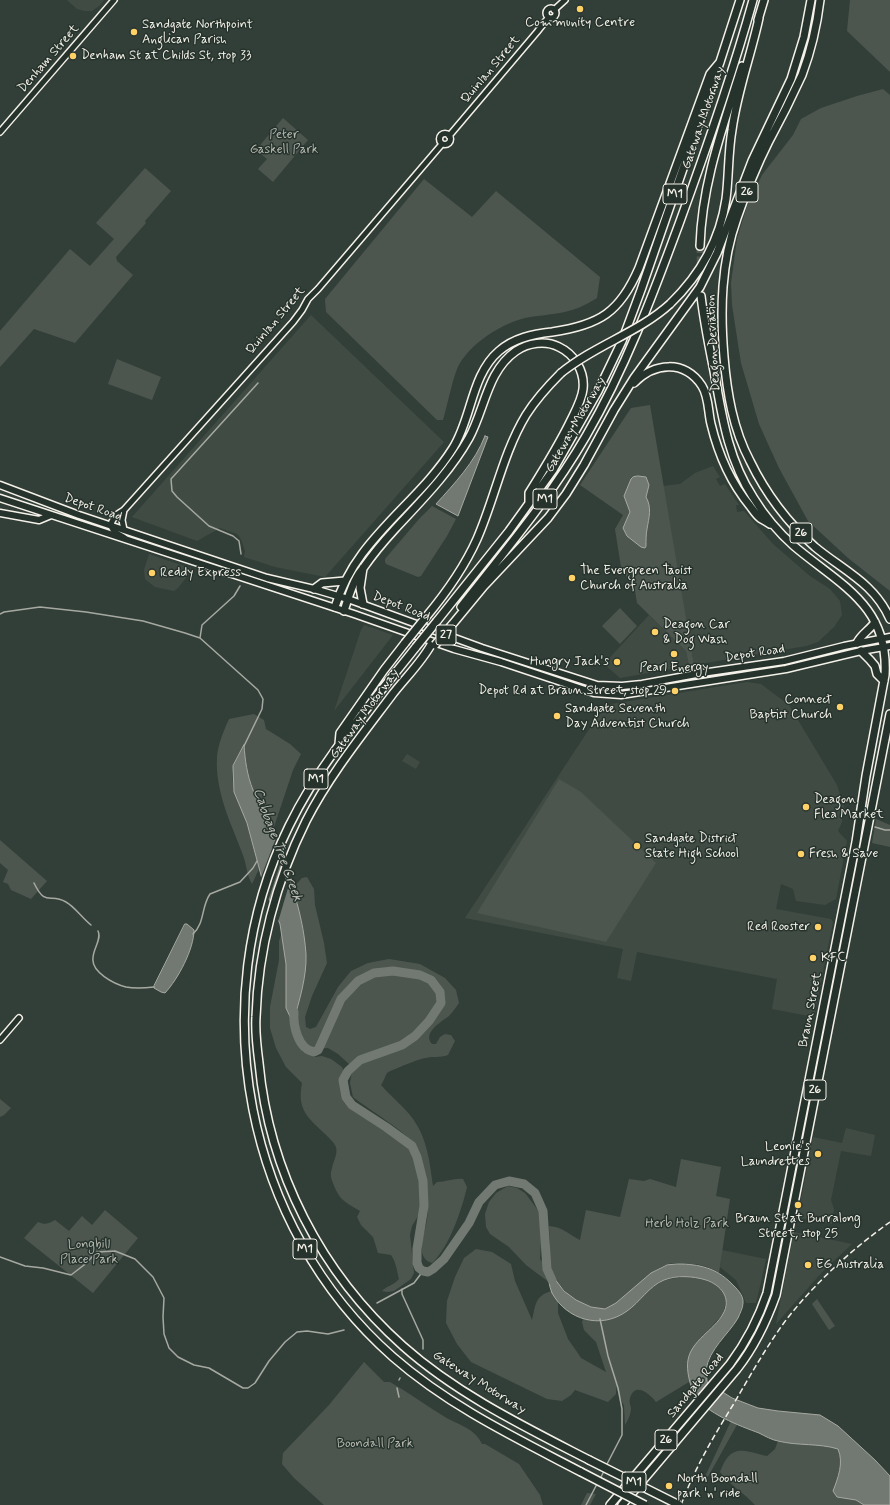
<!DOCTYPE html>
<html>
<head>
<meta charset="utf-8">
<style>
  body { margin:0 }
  canvas { display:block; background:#323e38 }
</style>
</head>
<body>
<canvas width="890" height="1505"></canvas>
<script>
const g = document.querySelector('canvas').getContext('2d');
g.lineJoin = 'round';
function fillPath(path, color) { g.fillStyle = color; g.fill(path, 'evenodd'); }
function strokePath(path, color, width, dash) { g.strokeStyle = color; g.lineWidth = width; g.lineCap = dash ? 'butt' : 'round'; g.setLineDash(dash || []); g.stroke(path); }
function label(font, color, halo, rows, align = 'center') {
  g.font = font + ' Mynerve,sans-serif'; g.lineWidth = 3; g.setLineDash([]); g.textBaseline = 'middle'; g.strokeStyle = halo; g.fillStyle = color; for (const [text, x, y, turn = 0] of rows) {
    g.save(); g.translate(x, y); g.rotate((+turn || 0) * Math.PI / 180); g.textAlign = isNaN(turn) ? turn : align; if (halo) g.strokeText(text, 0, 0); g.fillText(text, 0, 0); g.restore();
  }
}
const built = new Path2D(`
  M67,0H104L99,6L92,11H85L77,9Z
  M311,315L444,442L325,577L275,567L244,557L245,551L241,539L237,534L220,528L197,541L132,517Z
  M713,466L720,477L716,479L720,486L725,484L739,505H736L737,512L744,511L773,544L810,576L830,589L840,601L842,615L834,627L818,642L806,646L694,665L663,486L680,484L695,473Z
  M149,554L172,562L193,569L178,588L174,591L155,587L145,579L144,570Z
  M649,615L686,651L689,666L620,678L604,664Z
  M364,625L393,635L334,711L361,630Z
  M747,682L761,684L789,705L837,785L846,813L842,815V822L838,831L847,841L836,899L825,905L796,901L793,889L781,884L776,909L831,919L833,922L814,1017L772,1009L777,979L637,952L631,981L617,978L623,949L465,918L605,705Z
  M407,754L420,762L416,769L402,761Z
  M846,1128L875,1135L871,1156L841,1151L831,1200L834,1209L832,1224L800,1218L798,1215L813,1137L842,1143Z
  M794,1232L852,1244L824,1270L776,1324Z
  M722,1250L766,1259L761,1282L756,1303H746L736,1280L720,1267Z`);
const green = new Path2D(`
  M850,0H890V72L847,31Z
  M883,89L890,95V591L848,558L808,521L779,468L759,424L741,363L732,305L731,283L737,239L747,206L762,175L793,135L801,119L821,108L857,96Z
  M283,118L308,140L273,182L258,169L267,159L256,150Z
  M145,168L171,191L145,221L146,223L116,257L117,261L133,275L75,343L34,329L0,367V331L70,249L90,266L114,239L96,223Z
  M424,179L472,217L496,191L600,277L597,298C572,314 558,313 530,317C504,321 467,345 457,369C451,385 448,403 443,420H437L326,312L325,299Z
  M117,359L161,377L152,400L108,384Z
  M650,405L694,665L689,666L686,651L637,603L635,591L621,567L615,529L623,515L580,485L631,408Z
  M432,506L456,519L447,536L421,576L418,577L386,564L385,562V559L419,519Z
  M620,608L637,626L620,644L602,626Z
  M254,714L264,720L266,729L290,744L301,754L293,770L272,833L252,789L246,766L244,746C222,778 237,792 247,824C251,839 255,854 259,869L252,884C246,873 247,866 243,855C231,823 215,792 217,757C218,744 224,730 229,719Z
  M559,779L581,792L656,863L606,942L477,913Z
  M876,819L890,825V847L872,843Z
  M0,840L47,881L31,899L11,890L8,884L3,882L8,870L0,863Z
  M307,877L314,889L315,905L324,943L327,963L312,996L305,1017L306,1027L310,1029L316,1027L338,987L351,971L368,963L389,959L420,964L445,978L456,990L459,1003C456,1007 453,1012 449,1016C441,1022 422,1033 432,1044H436L440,1037L445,1034L451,1035L455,1041L448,1055C439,1058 434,1056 426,1058C421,1058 389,1071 387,1073C385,1076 384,1081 381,1085C391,1097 404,1106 413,1119C427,1138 430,1163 433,1186L437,1182C446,1182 455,1178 463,1179L467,1187C462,1209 449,1248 432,1263C413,1257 426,1232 427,1219C429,1208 428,1195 426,1185C424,1172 423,1158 416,1147C406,1131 369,1110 353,1097L350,1083L352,1071L349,1064L338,1054L328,1048L312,1049L308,1047L299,1034L296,1025L295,1016L299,1003L306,955L296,899L292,889L302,878Z
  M282,933L286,964V1008L291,1018L293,1034L299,1044L303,1052L309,1055L315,1057L322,1056L331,1059L342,1067L344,1071L341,1080V1092L345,1100L351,1108L387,1130L403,1142L410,1149L417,1163L420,1181L421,1211L412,1226L410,1235L414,1273L411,1279L394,1291L387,1292L382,1291C387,1286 394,1285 399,1279C397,1271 396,1262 391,1255L378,1253L373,1237L361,1225L357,1217L360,1211C344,1201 340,1201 333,1183C331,1178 330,1174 332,1168C333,1162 338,1154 336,1147C334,1142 328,1137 324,1133C307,1117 297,1109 302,1083L286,1067L276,1048L270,1028V1007L279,960V941Z
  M0,1099L11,1108L4,1115L0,1117Z
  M681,1159L721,1167L716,1196L730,1199L719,1273C708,1266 696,1263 683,1264C679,1264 672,1263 669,1264C644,1271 628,1302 606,1308C604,1309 600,1308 597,1308C574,1305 561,1287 548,1270L550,1283L526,1265L509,1247L490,1234L486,1227L485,1214L489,1202L496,1193L508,1186L517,1188L525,1193L540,1213L541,1238L540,1259L547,1268L550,1246L549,1226C563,1227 568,1234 580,1240L586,1210L620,1217L629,1179L644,1181L650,1179L676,1187Z
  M105,1210L138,1238L93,1293L24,1238L38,1222C44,1225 49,1224 55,1220L69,1231L82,1216L92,1225Z
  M476,1249L492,1252L511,1264L515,1281L532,1320C536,1305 534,1297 551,1291L558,1301V1313L568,1339L575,1349L581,1358L606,1372L596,1342L584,1330L582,1322L583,1319L603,1321L627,1311L651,1288L664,1280L690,1276L705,1280L718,1285L724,1293L726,1301L723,1314L695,1345L688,1359L689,1382L656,1402C650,1394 635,1381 630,1398C629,1402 630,1404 631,1408C631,1414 628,1420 625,1425L624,1406L616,1387V1394L608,1402L575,1390L571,1395L562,1401L547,1399L471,1362L457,1344L446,1323L447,1301L455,1277L464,1258Z
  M817,1299L835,1326L829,1330L812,1304Z
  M364,1362L384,1382H390C409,1393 427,1406 445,1417C458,1425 475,1428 482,1444H485L519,1464L540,1495L543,1505H324L294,1478L282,1464L283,1453L329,1405Z
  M731,1421L738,1423L709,1475L702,1483Z
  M778,1441L827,1445L838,1449C844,1463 838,1478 834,1492L837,1497L856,1500L864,1505H755C744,1493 730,1485 720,1472C731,1443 742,1450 767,1456L775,1449Z
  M587,1493L596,1494L590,1505H581Z`);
const water = new Path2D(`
  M485,436L488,437L458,516L436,504C454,484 475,462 485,436Z
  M638,476L646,477L649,485L646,497C652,508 649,517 647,529C646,534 646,540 646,546L645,548L641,547L627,536L623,528L630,512L624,496L631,479L633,477Z
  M244,745C245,760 247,775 253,790C257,801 263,811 268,823C285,864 303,909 306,954C307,976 299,1002 293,1023L286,1008V964L280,924L265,890L247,823L234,792L233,766Z
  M185,924H187L194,930C194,949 178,979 165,993L161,992L154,988V986Z
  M678,1264C699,1264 716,1268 731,1283C736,1288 744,1295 743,1303C743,1308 740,1313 738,1318C728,1335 709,1349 706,1370C706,1373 707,1378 707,1382L732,1398L758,1408L778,1411L820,1415L838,1426L875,1460L890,1476V1505H864L856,1500L837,1497L833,1491C838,1478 844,1463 838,1449C819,1443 798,1446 778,1441C772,1440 765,1436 759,1433C740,1426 705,1413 695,1395C690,1387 686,1369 688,1360C691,1341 714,1330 723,1314C732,1298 721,1285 706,1280C693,1276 677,1275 664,1280C649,1286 640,1302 627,1311C601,1330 567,1320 552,1293C549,1286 548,1276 547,1269L564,1291L576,1300L591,1307L605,1309L616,1303L651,1273L667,1265Z`);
const pier = new Path2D(`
  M276,838L283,856L268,901L260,880Z
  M284,858L291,878L278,922L269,903Z`);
const stream = new Path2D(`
  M241,554L239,541L233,536L209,526L177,497L172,491L171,479L258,383
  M0,614L4,612L40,607L86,612L143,621L185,633L200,638L258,690L263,699L262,709L244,746
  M200,638L202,625L234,596L240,586
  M875,827L885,830H890
  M34,883C46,908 50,892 66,902C75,907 82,918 91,925
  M98,931C102,939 93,949 93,958C91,972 114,984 126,987C135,989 146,988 154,987
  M193,934C205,923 201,907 210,894L240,882L253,868L257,861
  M0,1257L25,1266L43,1268L71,1275L84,1265L97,1252L115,1251L135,1259L153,1277L164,1298L163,1317L164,1334L169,1348L178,1357L194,1365L209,1368L243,1388H248L255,1383L269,1361L285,1342L297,1332L307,1331L328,1334L344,1330
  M402,1289V1294L423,1340V1349
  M377,1303L414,1283L423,1271
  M600,1319L608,1356L618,1388L622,1409V1435L606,1466
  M399,1380L400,1378
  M397,1388L399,1397
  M600,1479L605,1469
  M586,1505L597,1484`);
const river = new Path2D(`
  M294,1012C293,1026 298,1049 314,1052L318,1050L320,1046L341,999L358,981L374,973L393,971L420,975L431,980L440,992L441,1003L429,1021L415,1036L402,1045L360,1060L348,1071L343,1080L346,1097L352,1105L386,1127L412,1146L417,1157L423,1181L424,1206L417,1249V1263L419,1268L423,1271L428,1272L433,1269L444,1259L469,1223L479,1202L495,1185L509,1181L524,1184L535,1193L543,1211L547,1269L552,1280`);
const highwayTunnel = new Path2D(`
  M700,246L701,296`);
const minor = new Path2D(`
  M546 13a5 5 0 1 1 10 0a5 5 0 1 1-10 0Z
  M554,10L565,0
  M0,132L114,0
  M439.5 139a5.5 5.5 0 1 1 11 0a5.5 5.5 0 1 1-11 0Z
  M449,136L537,32L548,18
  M124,510L122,520L124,530
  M126,539C122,535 116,534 113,530C107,522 118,513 124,510L293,322L302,310L308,299L318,289L442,144
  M0,1040L19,1018`);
const major = new Path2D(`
  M0,485L79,515L267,578L314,589L348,599L482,648L597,685L622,686L642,684L702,673L784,661L844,646L890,637
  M0,498L354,614L454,649L501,662L594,693L621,695L786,669L861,651L890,646
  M0,513L39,520L51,515`);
const highway = new Path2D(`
  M820,0C817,25 811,51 802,75C792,97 781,119 769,141C757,165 746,192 737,218C721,263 720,310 724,357C727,393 733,429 750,461C766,494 788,523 815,547C844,571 874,583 890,619
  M758,20L764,0
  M700,246C702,182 723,127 742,66
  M670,304C700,275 720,240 726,199C729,176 728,153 732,130C737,92 751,55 759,18
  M634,383C654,363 684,359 702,386C709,397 708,412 711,424C718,453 731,483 750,506C753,510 756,515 760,518C763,520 767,522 770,524
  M314,589L322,583L345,581
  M363,604L360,588L363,568
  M335,607C341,588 350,570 362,554C389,517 428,488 453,448C472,418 471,375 499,351C514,338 533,334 552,332C600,325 620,312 639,268L710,74L720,62
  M461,607C504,552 550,498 586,436C625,369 652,297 679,224C706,150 732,76 753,0
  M344,611C348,599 351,587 357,577C359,573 362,570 364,567C373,554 384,541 395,529C421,501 450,472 469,438C485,409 487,371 516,351C528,343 545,340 559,347C574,354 585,371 583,389C582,399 576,410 571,420C559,445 544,469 529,493V503
  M426,617C446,593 464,568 477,539C495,498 503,453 526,415C536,399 548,386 561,373
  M437,621L509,531L553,470L598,391L622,341L641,290L720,62L740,0
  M451,626L484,586L548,518L566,494L584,465L614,410L634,378L700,287L717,253L752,161L791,79L804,37L811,0
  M432,643C422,662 405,678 392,695C362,735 329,776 306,821C276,881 258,950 256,1017C255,1032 257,1048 259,1063C269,1172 321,1273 403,1346C457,1394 525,1427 589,1460
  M857,643C861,634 870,630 875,622
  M416,647C371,704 321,760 289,826C202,1003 245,1227 393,1357C449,1406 516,1438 581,1472
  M861,651L870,660L875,666L877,674L884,681
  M339,744L340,733L384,670L405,643
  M610,1505L730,1364C747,1341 758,1320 767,1293L856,842L866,776L885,675C889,605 840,585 794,546C778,532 764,515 753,497C728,459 722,416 714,371C709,346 704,322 701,296
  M622,1505L737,1369C755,1346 766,1323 776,1295L890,714`);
const rail = new Path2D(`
  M681,1505C694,1470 713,1437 733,1405C750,1376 766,1347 786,1320C816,1282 851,1250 890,1222`);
const highwayBridge = new Path2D(`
  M561,373C595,345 638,333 670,304
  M405,643L426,617
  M435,645L451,626
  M416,647L437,621
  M589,1460L679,1505
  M581,1472L645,1505`);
const markers = [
  [580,9,4,"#ffd166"],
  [134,32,4,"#ffd166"],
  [73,56,4,"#ffd166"],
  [152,573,4,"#ffd166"],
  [572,578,4,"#ffd166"],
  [655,632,4,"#ffd166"],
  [674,654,4,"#ffd166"],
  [617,662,4,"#ffd166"],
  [675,691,4,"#ffd166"],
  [840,707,4,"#ffd166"],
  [557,716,4,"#ffd166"],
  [806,807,4,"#ffd166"],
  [637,846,4,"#ffd166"],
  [801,854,4,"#ffd166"],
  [818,927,4,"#ffd166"],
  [813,958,4,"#ffd166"],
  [818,1154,4,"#ffd166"],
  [798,1205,4,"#ffd166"],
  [808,1265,4,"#ffd166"],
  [669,1486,4,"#ffd166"]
];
const shields = [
  [747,192,22],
  [675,194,24],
  [545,499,24],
  [801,533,22],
  [446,635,20],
  [316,779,24],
  [815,1090,22],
  [305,1249,24],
  [666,1440,22],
  [634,1482,24]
];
const shieldNames = [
  ["26",747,192],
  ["M1",675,194],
  ["M1",545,499],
  ["26",801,533],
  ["27",446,635],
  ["M1",316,779],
  ["26",815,1090],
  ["M1",305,1249],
  ["26",666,1440],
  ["M1",634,1482]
];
const poiNames = [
  ["Community Centre",580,23,"center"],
  ["Sandgate Northpoint",142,25],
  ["Anglican Parish",142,40],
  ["Denham St at Childs St, stop 33",81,56],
  ["The Evergreen Taoist",580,571],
  ["Church of Australia",580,586],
  ["Reddy Express",160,573],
  ["Deagon Car",663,625],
  ["& Dog Wash",663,640],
  ["Hungry Jack's",609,662,"right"],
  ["Pearl Energy",674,668,"center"],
  ["Depot Rd at Braun Street, stop 29",667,691,"right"],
  ["Connect",832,700,"right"],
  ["Baptist Church",832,715,"right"],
  ["Sandgate Seventh",565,709],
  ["Day Adventist Church",565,724],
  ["Deagon",814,800],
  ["Flea Market",814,815],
  ["Sandgate District",645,839],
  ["State High School",645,854],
  ["Fresh & Save",809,854],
  ["Red Rooster",810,927,"right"],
  ["KFC",821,958],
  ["Leonie's",810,1147,"right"],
  ["Laundrettes",810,1162,"right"],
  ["Braun St at Burralong",798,1219,"center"],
  ["Street, stop 25",798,1234,"center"],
  ["EG Australia",816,1265],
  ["North Boondall",677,1479],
  ["park 'n' ride",677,1494]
];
const streetNames = [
  ["Denham Street",49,59,-49],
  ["Quinlan Street",491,70,-50],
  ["Gateway Motorway",704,118,-71],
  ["Quinlan Street",276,321,-50],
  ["Deagon Deviation",714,343,-93],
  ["Gateway Motorway",576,425,-60],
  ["Depot Road",93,508,19],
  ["Depot Road",401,607,21],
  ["Depot Road",755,654,-9],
  ["Gateway Motorway",365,714,-54],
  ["Braun Street",811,1010,-79],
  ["Gateway Motorway",479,1383,32],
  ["Sandgate Road",696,1386,-50]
];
const parkNames = [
  ["Peter",284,135],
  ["Gaskell Park",284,150],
  ["Herb Holz Park",687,1224],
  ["Longbill",89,1245],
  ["Place Park",89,1260],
  ["Boondall Park",375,1444]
];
const waterNames = [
  ["Cabbage Tree Creek",277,845,70]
];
fillPath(built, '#404b44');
fillPath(green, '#4c564f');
fillPath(water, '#727972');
strokePath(water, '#a6a9a1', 1);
fillPath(pier, '#323e38');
strokePath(stream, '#a6a9a1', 1.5);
strokePath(river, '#727972', 9);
strokePath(highwayTunnel, '#4f5952', 7, [7, 3.5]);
strokePath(minor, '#f4f1e8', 8);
strokePath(major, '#f4f1e8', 9);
strokePath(highway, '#f4f1e8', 10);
strokePath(minor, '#26332d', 5);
strokePath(major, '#26332d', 6);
strokePath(highway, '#26332d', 7);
strokePath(rail, '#f4f1e8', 1.5, [6, 3]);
strokePath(highwayBridge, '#f4f1e8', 10, []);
strokePath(highwayBridge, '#26332d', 7);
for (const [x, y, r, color] of markers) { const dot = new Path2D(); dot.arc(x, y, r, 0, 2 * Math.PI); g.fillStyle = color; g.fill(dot); strokePath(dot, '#26332d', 1.5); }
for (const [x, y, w] of shields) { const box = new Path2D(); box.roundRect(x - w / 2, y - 10, w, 20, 3); g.fillStyle = '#26332d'; g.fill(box); strokePath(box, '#f4f1e8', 1); }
label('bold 12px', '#f4f1e8', null, shieldNames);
label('13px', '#f4f1e8', '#26332d', poiNames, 'left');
label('13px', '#f4f1e8', '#26332d', streetNames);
label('13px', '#b9bbb2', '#26332d', parkNames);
label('italic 14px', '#babbb3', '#26332d', waterNames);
</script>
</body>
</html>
